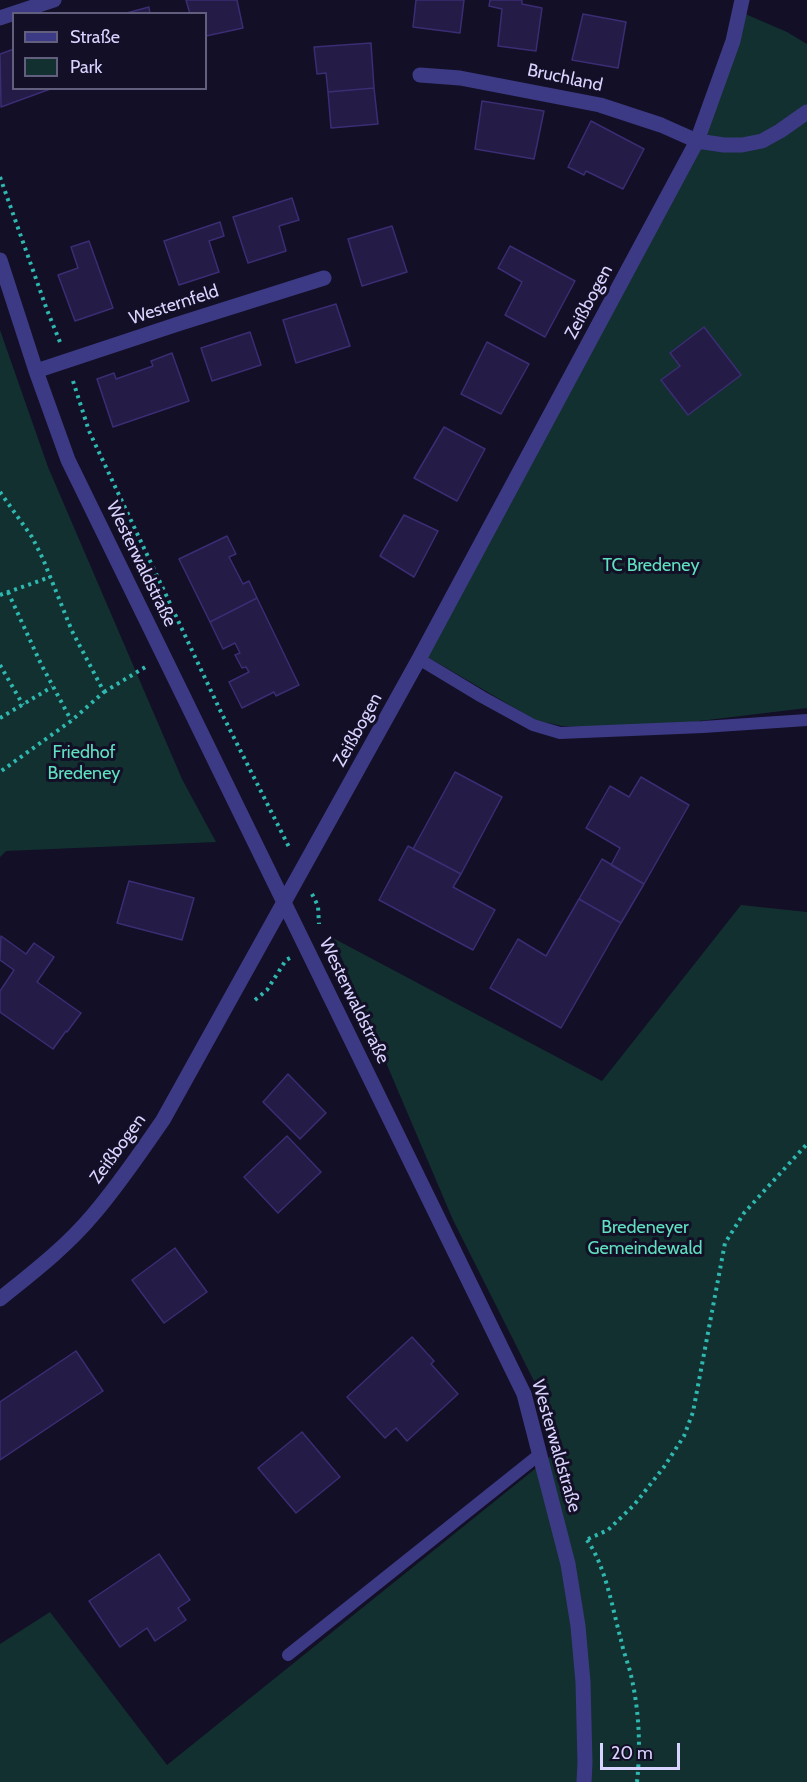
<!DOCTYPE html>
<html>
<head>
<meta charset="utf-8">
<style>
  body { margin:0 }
  #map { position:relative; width:807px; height:1782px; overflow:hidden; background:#130f26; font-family:Cabin,sans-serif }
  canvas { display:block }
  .legend { position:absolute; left:12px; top:12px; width:195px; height:78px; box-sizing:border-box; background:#130f26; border:2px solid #625e7d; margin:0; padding:8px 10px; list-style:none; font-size:18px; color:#d9d4ff }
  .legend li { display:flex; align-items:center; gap:12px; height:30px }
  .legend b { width:30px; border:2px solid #625e7d }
  .scale { position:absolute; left:600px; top:1743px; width:80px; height:27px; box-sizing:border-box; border:3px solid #d9d4ff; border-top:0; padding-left:8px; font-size:18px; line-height:21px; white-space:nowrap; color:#d9d4ff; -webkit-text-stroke:4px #130f26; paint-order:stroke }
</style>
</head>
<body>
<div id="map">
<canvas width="807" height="1782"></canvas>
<ul class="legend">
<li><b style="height:8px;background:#3d3a85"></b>Straße</li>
<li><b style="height:16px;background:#12302f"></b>Park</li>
</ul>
<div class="scale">20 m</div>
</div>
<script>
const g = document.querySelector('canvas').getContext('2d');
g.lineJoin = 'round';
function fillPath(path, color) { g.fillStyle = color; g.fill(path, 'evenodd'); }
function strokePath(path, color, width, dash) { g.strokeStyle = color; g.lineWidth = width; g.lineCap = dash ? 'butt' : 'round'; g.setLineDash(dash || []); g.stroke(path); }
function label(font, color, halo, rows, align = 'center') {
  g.font = font + ' Cabin,sans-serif'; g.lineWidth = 6; g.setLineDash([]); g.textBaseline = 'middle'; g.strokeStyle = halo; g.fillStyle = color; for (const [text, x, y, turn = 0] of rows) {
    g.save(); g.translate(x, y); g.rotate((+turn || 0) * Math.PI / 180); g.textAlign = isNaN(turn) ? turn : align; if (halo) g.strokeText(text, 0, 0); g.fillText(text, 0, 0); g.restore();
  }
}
const green = new Path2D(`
  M743,13L787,32L807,44V708L691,722L588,727L562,726L535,720L426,656L683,171Z
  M0,330L48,467L182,779L216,842L6,851L0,857Z
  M741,905L807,912V1782H0V1644L50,1612L167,1765L551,1456L537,1387L453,1220L333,938L602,1081Z`);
const building = new Path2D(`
  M186,0H237L243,28L206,36V14H190Z
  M416,0H464L460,33L413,27Z
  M490,0H522V4L542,8L536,51L498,46L502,9L489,6Z
  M149,7L150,14H123Z
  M583,14L626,22L618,68L572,60Z
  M371,43L374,88L328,92L326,73L317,74L314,47Z
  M14,49V88H53L1,107L0,54Z
  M374,88L378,124L331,128L328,92Z
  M482,101L544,111L534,159L475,149Z
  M591,121L644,149L623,189L586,171L584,175L568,167Z
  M292,198L299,220L279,226L286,251L248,263L233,217Z
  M220,222L224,236L209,241L219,272L179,285L164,241Z
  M392,226L407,272L362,286L348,239Z
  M89,241L113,308L75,321L58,275L78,268L71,247Z
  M510,246L575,281L545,337L505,315L522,282L498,268Z
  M336,304L350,346L296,363L283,320Z
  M704,327L741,375L688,415L661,380L680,366L670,353Z
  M250,332L261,365L212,381L201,348Z
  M487,342L529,364L501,414L461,394Z
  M172,353L189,401L113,427L97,379L114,373L116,379L153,366L151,361Z
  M444,427L485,449L457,501L414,478Z
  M404,515L438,531L414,577L380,556Z
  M227,536L236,554L229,557L243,584L249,581L257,598L210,622L179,559Z
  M257,598L299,685L276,696L274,692L242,708L229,682L249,672L246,667L242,668L235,655L240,653L235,643L223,649L210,622Z
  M455,772L502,797L461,874L413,849Z
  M641,777L689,805L644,884L611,865L620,848L586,828L610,786L629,797Z
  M408,846L461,874L453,887L495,910L473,950L379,900Z
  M602,859L644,884L621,923L579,899Z
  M129,881L194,898L182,940L117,923Z
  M579,899L621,923L561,1028L490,988L518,939L546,956Z
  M1,936L26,954L34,943L54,957L37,982L81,1013L67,1032L66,1031L53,1049L0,1012V991L14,970L0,960Z
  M288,1074L326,1113L300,1139L263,1102Z
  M287,1136L321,1172L278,1213L244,1177Z
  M175,1248L207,1292L164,1323L132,1280Z
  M412,1337L434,1361L431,1364L458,1394L407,1441L396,1428L385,1438L347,1397Z
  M76,1351L103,1391L0,1460V1402Z
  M302,1432L340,1477L296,1513L258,1468Z
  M159,1554L190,1600L178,1608L186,1620L155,1641L147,1628L120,1647L89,1601Z`);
const path = new Path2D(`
  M0,177L47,310L60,342
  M73,381L89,431L220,710L290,849
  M0,492L32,537L43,559L72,631L104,692L71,721L0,772
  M8,592L41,664L71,720
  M0,595L50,577
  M0,665L23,705
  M104,692L147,666
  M0,718L52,687
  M312,894L318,906L319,924
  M255,1000L267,990L286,960L290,958
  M588,1539L608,1530L634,1505L664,1467L684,1436L693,1412L725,1243L744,1213L807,1144
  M587,1540C606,1567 612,1607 621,1640C623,1650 627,1661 630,1671C639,1708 641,1745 637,1782`);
const service = new Path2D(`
  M419,659L482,697L533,725L560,733L703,727L807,720
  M288,1655L540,1454`);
const minor = new Path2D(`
  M0,18L54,0
  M420,75L460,78L600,105L661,125L697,141L724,145H742L762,141L780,131L807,112
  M0,260L36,371L68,460L524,1394L568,1564L578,1626L583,1682L585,1763L584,1782
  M36,371L178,324L324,278
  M0,1299C32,1273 65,1248 92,1216C118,1186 140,1153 163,1120L419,659L697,141L733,41L742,0`);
const streetNames = [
  ["Bruchland",565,78,12],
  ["Zeißbogen",589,302,-62],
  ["Westernfeld",174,305,-18],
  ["Westerwaldstraße",141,564,64],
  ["Zeißbogen",358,730,-61],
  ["Westerwaldstraße",354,1001,64],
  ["Zeißbogen",118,1149,-54],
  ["Westerwaldstraße",556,1446,74]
];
const parkNames = [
  ["TC Bredeney",651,566],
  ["Friedhof",84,753],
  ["Bredeney",84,774],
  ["Bredeneyer",645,1228],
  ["Gemeindewald",645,1249]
];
fillPath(green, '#12302f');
fillPath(building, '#241b47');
strokePath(building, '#3b2d73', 1.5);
strokePath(path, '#2fb8b0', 4, [3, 4.5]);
strokePath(service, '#3d3a85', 12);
strokePath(minor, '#3d3a85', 15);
label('18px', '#d9d4ff', '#130f26', streetNames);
label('18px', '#5fe0c0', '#130f26', parkNames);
</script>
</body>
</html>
